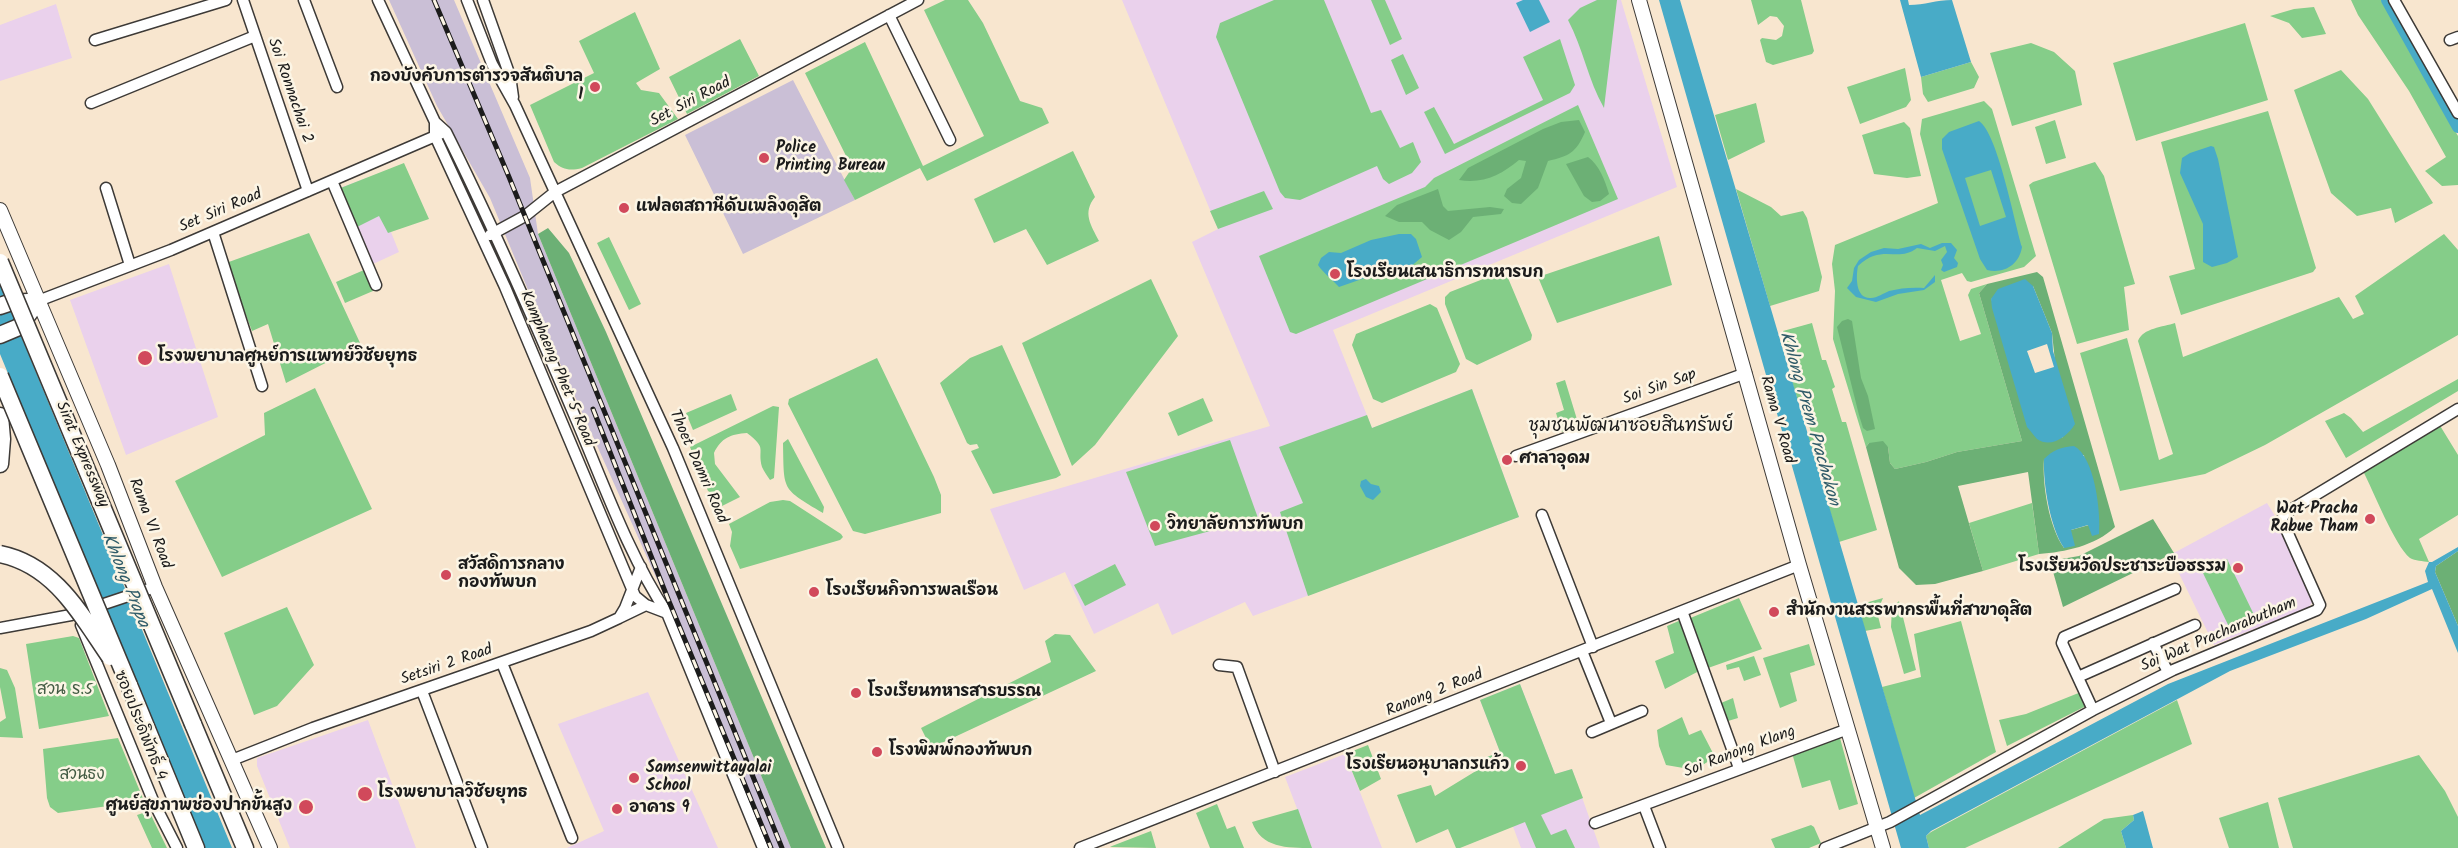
<!DOCTYPE html>
<html>
<head>
<meta charset="utf-8">
<style>
  body { margin:0 }
  canvas { display:block; background:#f8e6cf }
</style>
</head>
<body>
<canvas width="2458" height="848"></canvas>
<script>
const g = document.querySelector('canvas').getContext('2d');
g.lineJoin = 'round';
function fillPath(path, color) { g.fillStyle = color; g.fill(path, 'evenodd'); }
function strokePath(path, color, width, dash) { g.strokeStyle = color; g.lineWidth = width; g.lineCap = dash ? 'butt' : 'round'; g.setLineDash(dash || []); g.stroke(path); }
function label(font, color, halo, rows, align = 'center') {
  g.font = font + ' Kalam,"Playpen Sans Thai",sans-serif'; g.lineWidth = 5; g.setLineDash([]); g.textBaseline = 'middle'; g.strokeStyle = halo; g.fillStyle = color; for (const [text, x, y, turn = 0] of rows) {
    g.save(); g.translate(x, y); g.rotate((+turn || 0) * Math.PI / 180); g.textAlign = isNaN(turn) ? turn : align; if (halo) g.strokeText(text, 0, 0); g.fillText(text, 0, 0); g.restore();
  }
}
const built = new Path2D(`
  M1122,0H1621L1677,187L1333,330L1372,428L1472,389L1519,517L1253,616L1245,602L1172,635L1158,603L1094,634L1065,572L1024,590L990,509L1270,426L1192,242L1218,229Z
  M56,4L72,58L0,81V25Z
  M369,177L399,252L371,265L337,189Z
  M169,264L218,417L126,455L70,300Z
  M2267,503L2275,516L2314,600L2309,607L2214,645L2170,555Z
  M1520,684L1555,774L1572,769L1600,848H1521L1487,757L1500,752L1480,700Z
  M648,692L718,848H567L604,831L558,724Z
  M368,720L416,848H290L257,766V758Z
  M1345,754L1382,848H1312L1285,777Z`);
const industrial = new Path2D(`
  M389,0H454L530,178L538,234L791,848H768L668,604L538,314L490,198L437,106Z
  M793,80L855,200L743,254L685,135Z`);
const green = new Path2D(`
  M945,0H968L983,23L1020,101L1042,108L1049,123L927,181L920,168L855,200L844,180L852,168L805,73L865,42L923,166L984,136L924,10Z
  M1274,0H1324L1371,113L1381,110L1400,148L1413,142L1421,162L1412,173L1389,184L1383,179L1377,166L1300,200L1285,198L1280,192L1216,37L1220,23Z
  M1371,0H1385L1402,39L1390,45Z
  M1597,0H1617L1604,108C1588,80 1583,48 1568,20L1580,8Z
  M1751,0H1801L1814,51L1812,54L1773,65L1766,62L1760,40L1762,38L1776,40L1782,36L1784,26L1777,17L1770,16L1758,25Z
  M2351,0H2381L2458,136V185L2442,186L2425,171L2446,157L2409,91L2358,15Z
  M2314,7L2326,34L2302,38L2289,23L2270,16L2294,9Z
  M635,12L660,69L636,83L641,90L659,93L678,119L582,168C570,171 563,170 554,162L530,105L594,73L579,41Z
  M2245,23L2268,100L2136,141L2113,63Z
  M740,39L759,76L687,114L669,77Z
  M1560,39L1575,85L1570,93L1445,154L1424,112L1434,107L1454,144L1543,100L1523,57Z
  M2031,43L2054,52L2075,71L2082,105L2012,126L1990,53Z
  M1403,54L1419,88L1406,95L1391,60Z
  M1971,62L1979,77L1974,88L1928,102L1923,94L1921,77Z
  M1905,68L1911,100L1906,107L1860,124L1847,87Z
  M2341,70L2368,99L2433,203L2395,223L2391,208L2357,216L2331,193L2294,90Z
  M1984,101L1992,109L2036,256L2024,267L1971,282L1967,281L1962,273L1941,280L1960,341L1981,334L1968,295L1971,289L1987,284L1979,293L2022,441L1957,452L1926,462L1895,469L1890,463L1888,447L1869,443L1866,447L1833,339L1835,291L1832,264L1835,245L1938,203L1920,134L1922,119Z
  M1756,103L1765,142L1728,160L1715,115Z
  M1578,105L1618,199L1296,334L1290,332L1259,256L1425,187L1434,178Z
  M2268,111L2316,268L2313,272L2181,315L2169,276L2195,269L2161,142Z
  M2055,120L2066,158L2046,164L2035,127Z
  M1904,122L1910,128L1921,176L1907,178L1874,174L1862,135Z
  M1073,151L1095,197C1082,213 1091,225 1099,241L1047,265L1026,229L994,243L974,199Z
  M2095,162L2104,176L2135,284L2124,287L2129,330L2077,344L2029,185L2033,182Z
  M404,163L429,219L388,233L379,216L355,228L338,189Z
  M1736,189L1771,207L1781,216L1803,211L1807,218L1822,277L1819,291L1770,306Z
  M1264,191L1273,209L1218,229L1210,211Z
  M309,233L361,345L286,383L268,324L252,331L226,263Z
  M2444,234L2458,250V335L2265,445L2205,474L2120,491L2080,353L2127,338L2159,460L2173,454L2138,341C2143,328 2163,327 2175,323L2183,357L2339,297L2353,319L2364,314L2355,296Z
  M1659,236L1672,285L1557,323L1538,277Z
  M609,237L641,304L629,310L597,243Z
  M364,270L373,291L345,303L336,282Z
  M1501,272L1508,278L1532,335L1531,340L1477,365L1466,359L1445,304V297L1450,292Z
  M1151,279L1178,336L1095,445L1072,466L1022,343Z
  M1430,304L1437,308L1460,364L1456,372L1382,403L1373,399L1352,345L1356,334Z
  M1812,323L1822,360H1826L1835,387L1832,389L1842,422H1846L1877,530L1839,542L1807,433L1811,432L1801,400L1798,401L1788,369L1793,368L1783,331Z
  M1002,345L1061,475L1056,478L993,494L971,451L979,448L977,444L970,445L967,443L940,383L970,358Z
  M877,358L934,477L941,495V513L865,534L853,531L788,404L789,399Z
  M2458,379V391L2346,458L2325,421L2344,413L2351,418L2363,432Z
  M1565,380L1579,426L1562,432L1556,413L1564,410L1556,383Z
  M315,388L372,509L222,577L175,481L265,435L264,413Z
  M1472,389L1519,517L1308,596L1280,512L1303,503L1279,447L1367,415L1372,428Z
  M731,394L737,410L693,430L686,413Z
  M1203,398L1213,421L1178,436L1168,413Z
  M773,406L779,407L774,478L770,480C767,476 764,471 762,467C757,448 768,449 747,433C731,434 721,438 714,453L715,464L740,497L722,506L717,496L708,491L690,447Z
  M2439,424L2458,455V515L2419,539L2429,562C2423,561 2415,561 2410,558C2395,546 2373,490 2363,471Z
  M788,439L824,507L823,513C781,488 784,491 783,443Z
  M1230,440L1258,518L1155,546L1126,472Z
  M783,500L790,501L841,534L843,537L840,540L740,569L730,546L732,532L729,524L770,502Z
  M2032,503L2039,554L1983,571L1969,523Z
  M2227,559L2257,621L2232,633L2202,571Z
  M1115,564L1126,585L1085,606L1074,585Z
  M1739,598L1762,649L1708,668L1688,619Z
  M1883,598L1877,612L1881,628L1865,631L1858,605Z
  M1899,601L1916,670L1904,674L1891,627L1892,608Z
  M287,607L314,665L277,706L254,715L224,633Z
  M1681,620L1699,671L1665,689L1655,661L1674,653L1667,626Z
  M1961,621L1996,752L1914,798L1882,687L1921,677L1914,634Z
  M1055,634L1070,635L1096,671L931,748L921,728L1051,662L1045,641Z
  M73,636L79,638L109,716L39,729L26,644Z
  M1809,644L1815,665L1790,673L1797,701L1780,708L1763,658Z
  M1754,656L1761,675L1744,681L1739,667L1727,670L1726,665Z
  M0,668L7,670L15,688L23,738L0,737V722L6,718L0,687Z
  M1520,684L1555,774L1572,769L1583,798L1541,815L1551,835L1566,829L1575,848H1536L1525,822L1460,848H1456L1448,829L1416,843L1397,795L1431,785L1435,796L1489,763L1487,757L1500,752L1480,700Z
  M2081,692L2086,706L2007,746L1999,720L2026,714Z
  M1733,698L1738,718L1728,721L1721,703Z
  M2177,700L2192,744L1965,848H1929L1926,836L1931,832Z
  M1682,717L1689,735L1701,730L1715,757L1695,770L1666,765L1659,746L1657,730Z
  M118,738L144,801L58,813L50,807L47,798L43,749Z
  M1840,738L1858,804L1839,810L1830,780L1802,788L1792,753Z
  M1368,745L1381,779L1360,791L1345,754Z
  M2419,755L2445,791L2458,817V848H2293L2278,798Z
  M2268,802L2279,848H2229L2219,818Z
  M1217,804L1227,829L1235,826L1244,848H1210L1196,813Z
  M1298,809L1312,848C1287,848 1261,848 1252,822Z
  M149,811L167,848H152L137,815Z
  M2133,815L2134,820L2121,831L2126,848H2058L2104,819Z
  M1811,825L1814,827L1821,843L1809,848H1775L1771,839Z
  M1151,831L1156,848L1110,847L1112,846Z`);
const forest = new Path2D(`
  M1579,120L1585,132C1576,153 1569,156 1548,161L1538,188L1521,204L1512,203L1504,196L1507,189L1521,178L1526,161L1519,160C1501,175 1483,184 1459,180L1468,168L1543,129L1561,122Z
  M1588,157C1599,165 1605,180 1609,194L1600,201L1592,202L1584,196L1566,164Z
  M1438,189L1443,206L1448,211L1490,207L1504,209L1501,214L1473,217L1461,232L1449,240L1430,230L1422,222H1399L1385,216L1397,205Z
  M548,228L569,253L606,332L826,848H791L538,234Z
  M2037,272L2043,277L2115,527C2095,546 2065,552 2039,554L2028,472L1958,486L1983,571L1935,584L1916,585L1899,568L1866,447L1869,443L1883,441L1888,447L1890,463L1895,469L1926,462L1957,452L2022,441L1979,293L1987,284ZM2033,286L2052,333L2063,438L1991,299ZM2084,455L2089,525L2071,530L2064,548C2049,527 2042,484 2044,459Z
  M1848,319L1852,321L1861,378L1868,396L1875,429L1867,431L1863,428L1859,415L1837,327L1842,321Z
  M2153,519L2174,553L2063,607L2050,561L2079,556Z
  M2458,551V626L2435,572L2436,566Z`);
const water = new Path2D(`
  M1523,0H1539L1550,22L1530,32L1516,3Z
  M1659,0H1680L1920,815L2168,684L2428,582L2425,571L2429,562H2432L2458,547V551L2436,566L2435,572L2458,626V653L2432,589L2366,619L2230,671L1931,831L1926,836L1929,848H1901Z
  M1900,0H1908L1909,5C1925,5 1936,0 1952,0L1971,62L1921,77Z
  M1979,121C1998,134 2014,221 2022,247C2019,265 2004,274 1987,270L1980,259L1942,149V139L1949,132ZM1991,170L2006,217L1980,226L1965,178Z
  M2211,146L2214,147L2218,159L2238,257L2227,263L2212,267L2203,262V224L2180,173L2182,158L2190,153Z
  M1399,234H1411L1416,239L1422,257L1409,268L1390,274L1379,273L1339,287C1332,279 1324,274 1318,265L1321,258L1329,252L1341,253L1371,240Z
  M1942,243H1951L1957,250L1954,258L1958,263L1957,267L1944,272L1941,270L1943,265L1941,260L1947,252L1945,246L1935,251L1917,248C1898,263 1882,243 1858,266C1856,276 1855,299 1871,298C1877,298 1884,293 1889,291C1900,288 1913,287 1924,288L1935,275V282L1924,290L1898,294L1876,302L1856,297L1847,288L1852,281L1854,268L1859,260L1871,252L1884,248L1898,249L1921,244L1930,248Z
  M2025,279L2033,286L2052,333L2053,351L2075,424C2068,436 2051,449 2037,439C2034,436 2030,430 2027,427L1992,308L1991,299L1998,289ZM2047,344L2054,367L2035,373L2027,351Z
  M0,285L232,848H204L0,354Z
  M2074,446C2095,457 2101,513 2099,534L2092,536L2088,525L2071,530L2075,546L2064,548C2050,527 2043,484 2044,459C2053,450 2061,447 2074,446Z
  M1366,479L1371,484L1379,486L1381,492L1373,500L1366,497L1360,486L1361,481Z
  M2143,811L2153,848H2126L2121,831L2134,820L2133,815Z`);
const canal = new Path2D(`
  M2387,0L2458,127`);
const minor = new Path2D(`
  M243,0L308,191
  M304,0L337,87
  M378,0L435,122L446,132C493,226 535,322 576,419C603,482 629,556 667,613L763,848
  M467,0L492,64L515,105L673,448L838,848
  M483,0L510,76L513,97
  M2394,0L2458,113
  M889,15L950,140
  M95,40L226,0
  M2450,40L2458,37
  M91,103L255,36
  M435,122V136L505,287L635,596L646,605L667,613
  M332,181L376,285
  M106,188L130,265
  M213,232L262,386
  M490,235L525,216L555,192L918,0
  M38,301L171,250L440,134
  M1516,456L1746,373
  M1542,515L1593,647
  M1682,611L1739,768
  M619,618L646,605
  M81,625L154,803L177,848
  M0,628L71,615L155,587
  M2153,643L2168,672
  M1582,651L1611,723
  M502,663L572,838
  M1219,665L1237,667L1275,772
  M2078,677L2195,625
  M422,691L482,848
  M2093,710L2062,643L2064,637L2175,589
  M1592,732L1642,711
  M232,760L313,728L591,631L619,618L625,608L641,567
  M1644,806L1660,848
  M1595,823L1848,729
  M1080,848L1799,565
  M1825,848L1890,822L2093,710L2173,670L2317,610L2320,605L2282,520L2284,514L2458,409`);
const major = new Path2D(`
  M1639,0L1799,565L1883,848
  M0,210L108,465L155,587L270,848`);
const highway = new Path2D(`
  M0,306L9,303L28,302
  M0,335L19,327L38,301
  M0,416L2,439L0,464
  M129,685L196,848
  M193,724L245,848`);
const rail = new Path2D(`
  M434,0L509,177L782,848
  M593,409L668,599L771,848`);
const highwayBridge = new Path2D(`
  M0,262L193,724
  M0,376L129,685
  M0,554C55,565 81,615 110,657`);
const markers = [
  [595,87,6,"#d1495b"],
  [764,158,6,"#d1495b"],
  [624,208,6,"#d1495b"],
  [1335,274,6,"#d1495b"],
  [145,358,8,"#d1495b"],
  [1507,460,6,"#d1495b"],
  [2370,519,6,"#d1495b"],
  [1155,526,6,"#d1495b"],
  [2238,568,6,"#d1495b"],
  [446,575,6,"#d1495b"],
  [814,592,6,"#d1495b"],
  [1774,612,6,"#d1495b"],
  [856,693,6,"#d1495b"],
  [877,752,6,"#d1495b"],
  [1521,766,6,"#d1495b"],
  [634,778,6,"#d1495b"],
  [365,794,8,"#d1495b"],
  [306,807,8,"#d1495b"],
  [617,809,6,"#d1495b"]
];
const poiNames = [
  ["กองบังคับการตำรวจสันติบาล",583,78,"right"],
  ["1",583,96,"right"],
  ["Police",776,149],
  ["Printing Bureau",776,167],
  ["แฟลตสถานีดับเพลิงดุสิต",636,208],
  ["โรงเรียนเสนาธิการทหารบก",1347,274],
  ["โรงพยาบาลศูนย์การแพทย์วิชัยยุทธ",158,358],
  ["ศาลาอุดม",1519,460],
  ["Wat Pracha",2358,510,"right"],
  ["Rabue Tham",2358,528,"right"],
  ["วิทยาลัยการทัพบก",1167,526],
  ["สวัสดิการกลาง",458,566],
  ["กองทัพบก",458,584],
  ["โรงเรียนวัดประชาระบือธรรม",2226,568,"right"],
  ["โรงเรียนกิจการพลเรือน",826,592],
  ["สำนักงานสรรพากรพื้นที่สาขาดุสิต",1786,612],
  ["โรงเรียนทหารสารบรรณ",868,693],
  ["โรงพิมพ์กองทัพบก",889,752],
  ["โรงเรียนอนุบาลกรแก้ว",1509,766,"right"],
  ["Samsenwittayalai",646,769],
  ["School",646,787],
  ["โรงพยาบาลวิชัยยุทธ",378,794],
  ["ศูนย์สุขภาพช่องปากขั้นสูง",292,807,"right"],
  ["อาคาร 9",629,809]
];
const streetNames = [
  ["Soi Ronnachai 2",289,91,71],
  ["Set Siri Road",691,103,-28],
  ["Set Siri Road",221,212,-23],
  ["Kamphaeng Phet 5 Road",556,369,67],
  ["Soi Sin Sap",1660,388,-20],
  ["Rama V Road",1776,420,74],
  ["Sirat Expressway",81,455,67],
  ["Thoet Damri Road",697,467,66],
  ["Rama VI Road",149,524,69],
  ["Soi Wat Pracharabutham",2219,636,-23],
  ["Setsiri 2 Road",447,666,-19],
  ["Ranong 2 Road",1435,694,-22],
  ["ซอยประดิพัทธ์ 4",139,726,68],
  ["Soi Ranong Klang",1740,753,-21]
];
const parkNames = [
  ["สวน ร.5",65,691],
  ["สวนธง",82,776]
];
const waterNames = [
  ["Khlong Prem Prachakon",1808,419,74],
  ["Khlong Prapa",124,581,68]
];
const neighbourhoodNames = [
  ["ชุมชนพัฒนาซอยสินทรัพย์",1631,428]
];
fillPath(built, '#ead1ec');
fillPath(industrial, '#cabfd6');
fillPath(green, '#85cd89');
fillPath(forest, '#6cb075');
fillPath(water, '#48abc7');
strokePath(canal, '#48abc7', 12);
strokePath(minor, '#3d3a37', 13);
strokePath(major, '#3d3a37', 16);
strokePath(highway, '#3d3a37', 19);
strokePath(minor, '#fff', 10);
strokePath(major, '#fff', 14);
strokePath(highway, '#fff', 16);
strokePath(rail, '#1c1c1c', 5);
strokePath(rail, '#fcf5e5', 3, [9]);
strokePath(highwayBridge, '#3d3a37', 19, []);
strokePath(highwayBridge, '#fff', 16);
for (const [x, y, r, color] of markers) { const dot = new Path2D(); dot.arc(x, y, r, 0, 2 * Math.PI); g.fillStyle = color; g.fill(dot); strokePath(dot, '#fcf5e5', 2); }
label('bold 16px', '#1c1c1c', '#fcf5e5', poiNames, 'left');
label('16px', '#1c1c1c', '#fcf5e5', streetNames);
label('16px', '#415a42', '#fcf5e5', parkNames);
label('italic 18px', '#305c69', '#fcf5e5', waterNames);
label('18px', '#1c1c1c', '#fcf5e5', neighbourhoodNames);
</script>
</body>
</html>
